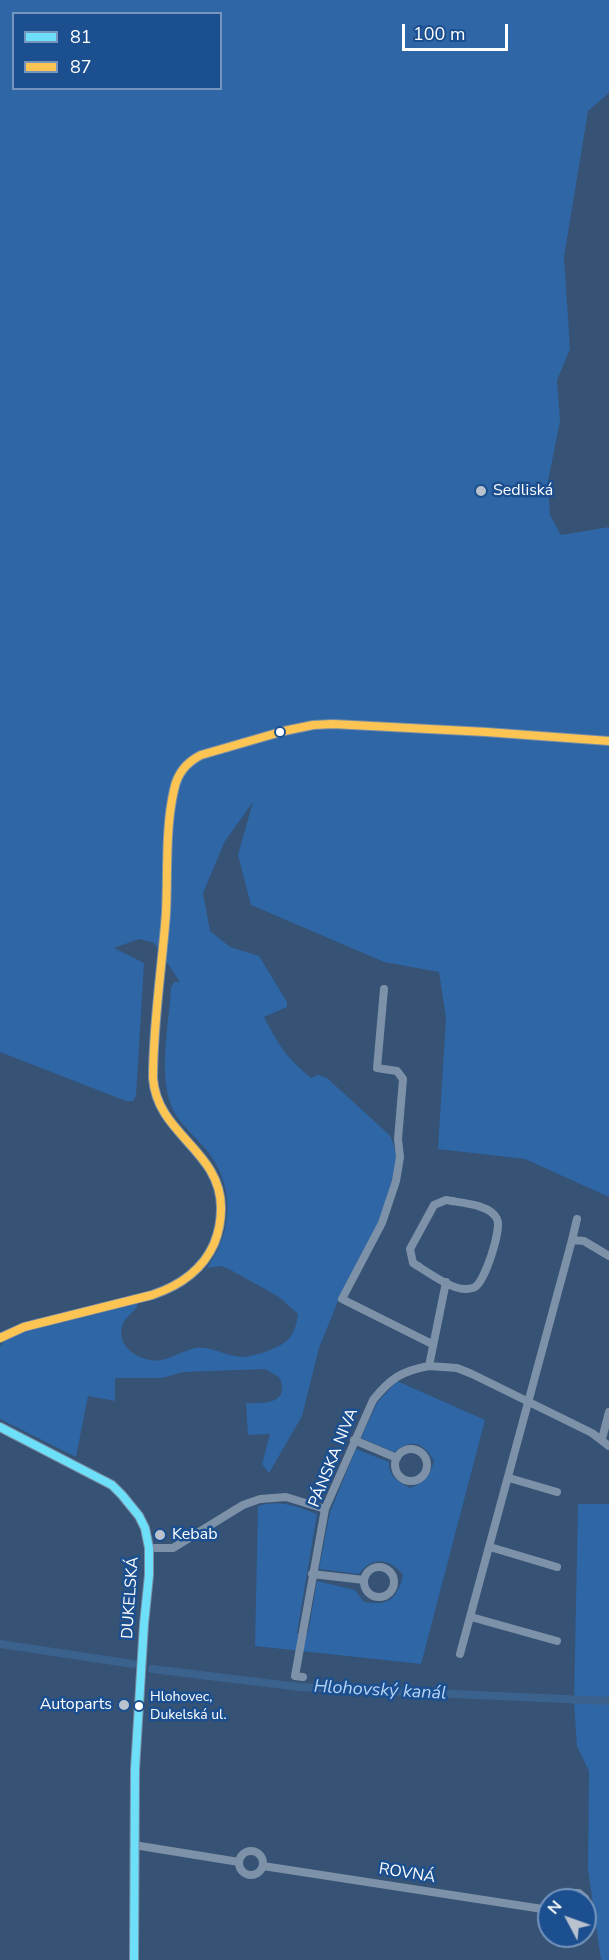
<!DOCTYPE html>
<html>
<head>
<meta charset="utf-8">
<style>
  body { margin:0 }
  #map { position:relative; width:609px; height:1960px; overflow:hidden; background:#365274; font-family:"Nunito Sans",sans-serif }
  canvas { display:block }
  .legend { position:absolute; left:12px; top:12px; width:210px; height:78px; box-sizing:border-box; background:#1b4f8f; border:2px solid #7695bc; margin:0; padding:8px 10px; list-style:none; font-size:18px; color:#fff }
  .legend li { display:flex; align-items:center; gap:12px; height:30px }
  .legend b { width:30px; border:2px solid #7695bc }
  .north { position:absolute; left:537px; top:1888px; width:60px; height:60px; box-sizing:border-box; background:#1b4f8f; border:2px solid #7695bc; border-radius:50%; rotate:311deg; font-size:16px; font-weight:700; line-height:24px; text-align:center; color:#fff }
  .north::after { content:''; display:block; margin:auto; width:21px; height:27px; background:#b9c2ce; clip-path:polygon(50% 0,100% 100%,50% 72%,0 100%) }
  .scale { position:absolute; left:402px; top:24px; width:106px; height:27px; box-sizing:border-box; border:3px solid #fff; border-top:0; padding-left:8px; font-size:18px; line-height:21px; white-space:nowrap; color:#fff; -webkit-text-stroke:4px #1b4f8f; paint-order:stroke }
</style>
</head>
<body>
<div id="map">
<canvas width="609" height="1960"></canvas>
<ul class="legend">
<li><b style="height:8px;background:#6ddff8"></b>81</li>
<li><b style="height:8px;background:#fcc553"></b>87</li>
</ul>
<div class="north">N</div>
<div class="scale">100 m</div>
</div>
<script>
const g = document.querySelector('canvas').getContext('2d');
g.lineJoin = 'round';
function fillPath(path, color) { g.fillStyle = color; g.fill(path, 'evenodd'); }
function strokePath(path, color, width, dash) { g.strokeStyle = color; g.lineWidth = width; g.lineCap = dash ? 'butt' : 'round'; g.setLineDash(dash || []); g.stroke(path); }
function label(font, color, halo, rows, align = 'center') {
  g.font = font + ' "Nunito Sans",sans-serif'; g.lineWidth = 5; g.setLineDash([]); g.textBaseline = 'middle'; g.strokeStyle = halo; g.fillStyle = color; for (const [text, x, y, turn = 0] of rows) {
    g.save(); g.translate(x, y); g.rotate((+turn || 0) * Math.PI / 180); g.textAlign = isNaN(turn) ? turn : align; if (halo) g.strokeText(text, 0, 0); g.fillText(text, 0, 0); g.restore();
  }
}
const green = new Path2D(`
  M0,0H609V93L588,111L564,257L570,349L557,380L560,421L548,481L550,515L561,535L609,527V1197L525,1159L438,1149L446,1018L439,972L384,962L251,905L238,855L253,802L225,841L203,893L210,931L230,947L259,956L287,1002V1007L264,1017C279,1046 286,1057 311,1078L318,1075L327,1078L384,1130L391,1137L394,1146L397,1162L382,1218L342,1291L319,1348L302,1416L269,1473L262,1464L270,1434L248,1435L246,1403C262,1404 292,1404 279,1377L265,1369L183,1372L162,1378H115V1401L88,1396L76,1457L0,1419V1346L9,1337L16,1334L136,1304L138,1305C134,1313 124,1317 122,1327C116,1348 142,1363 161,1360C173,1358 184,1350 196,1348C211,1346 226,1356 241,1357C254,1357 285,1347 291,1336C295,1330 297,1322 298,1314L279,1297L227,1268L220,1266L207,1268C235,1229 235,1182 203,1146C191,1132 175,1120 170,1102C159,1070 169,1022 171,988L174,982H180L154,943L139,939L114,948L144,963L136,1096L133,1101H126L0,1052ZM14,14H220V88H14Z
  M397,1381L485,1420L421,1664L255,1646L258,1506C280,1499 296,1506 317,1514L297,1633H308L317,1581L355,1590L364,1602C389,1606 397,1599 403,1575C390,1558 372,1556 359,1574L319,1569L330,1512L356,1449L389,1462C388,1476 399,1482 410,1488C424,1483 430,1476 434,1461C423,1442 412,1438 394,1452L361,1438L377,1403Z
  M578,1504H609V1960H601L588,1869L589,1771L577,1746L574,1703Z`);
const canal = new Path2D(`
  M0,1644L133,1664
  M152,1669L299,1687L609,1701`);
const minor = new Path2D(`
  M384,989L377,1068L397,1071L403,1079L398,1139L400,1157L396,1181L382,1223L342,1299L432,1344
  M446,1200C461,1203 490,1204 497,1219C502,1229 485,1281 475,1287C475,1288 467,1289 466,1289C452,1290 426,1271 413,1263L410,1249L434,1205Z
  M572,1240L577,1219
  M429,1366L457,1368L472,1374L592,1433L609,1446
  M602,1439L609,1412
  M354,1440L397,1458
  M395 1465a16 16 0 1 1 32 0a16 16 0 1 1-32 0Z
  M509,1478L557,1492
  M490,1547L557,1567
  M149,1548H173L243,1505L260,1499L286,1497L325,1509
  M364 1582a15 15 0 1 1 30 0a15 15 0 1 1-30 0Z
  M312,1574L364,1580
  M471,1617L557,1641
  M460,1654L572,1240L584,1241L609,1256
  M303,1677L295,1676L325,1509L373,1400C390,1379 401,1371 429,1366L446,1282
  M134,1845L239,1862
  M239 1863a12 12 0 1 1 24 0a12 12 0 1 1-24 0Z
  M263,1866L549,1910
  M561,1900L567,1893H579L585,1898V1908`);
const secondary = new Path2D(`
  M0,1338L24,1327L152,1295C179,1286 202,1271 214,1244C219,1232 221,1221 221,1208C221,1150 157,1135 153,1078C153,1023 162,968 166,913C168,874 165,828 174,790C177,774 187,762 201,755L284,731L313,725L333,724L486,732L609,741
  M0,1427L112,1485L122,1495L139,1516L145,1528L149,1548V1575L144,1624L135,1769L134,1960`);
const bus1 = new Path2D(`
  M0,1427L112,1485L122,1495L139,1516L145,1528L149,1548V1575L144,1624L135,1769L134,1960`);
const bus2 = new Path2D(`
  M0,1338L24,1327L152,1295C179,1286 202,1271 214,1244C219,1232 221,1221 221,1208C221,1150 157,1135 153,1078C153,1023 162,968 166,913C168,874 165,828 174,790C177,774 187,762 201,755L284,731L313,725L333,724L486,732L609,741`);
const markers = [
  [481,491,6,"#b9c2ce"],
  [280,732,5,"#fff"],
  [160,1535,6,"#b9c2ce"],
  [124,1705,6,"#b9c2ce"],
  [139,1706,5,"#fff"]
];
const busNames = [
  ["Hlohovec,",150,1698],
  ["Dukelská ul.",150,1716]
];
const poiNames = [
  ["Sedliská",493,491],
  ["Kebab",172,1535],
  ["Autoparts",112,1705,"right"]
];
const streetNames = [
  ["PÁNSKA NIVA",334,1458,-68],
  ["DUKELSKÁ",131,1598,-86],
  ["ROVNÁ",407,1874,9]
];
const waterNames = [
  ["Hlohovský kanál",380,1691,3]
];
fillPath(green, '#2f66a5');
strokePath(canal, '#3b618d', 8);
strokePath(minor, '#7d92a8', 8);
strokePath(secondary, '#798da4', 10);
strokePath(bus1, '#6ddff8', 8);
strokePath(bus2, '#fcc553', 8);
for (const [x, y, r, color] of markers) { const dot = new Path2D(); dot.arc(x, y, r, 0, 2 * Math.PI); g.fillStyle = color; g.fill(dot); strokePath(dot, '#1b4f8f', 2); }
label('14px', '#fff', '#1b4f8f', busNames, 'left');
label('16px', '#fff', '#1b4f8f', poiNames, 'left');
label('16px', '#fff', '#1b4f8f', streetNames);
label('italic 18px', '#b5d3f5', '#1b4f8f', waterNames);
</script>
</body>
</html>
